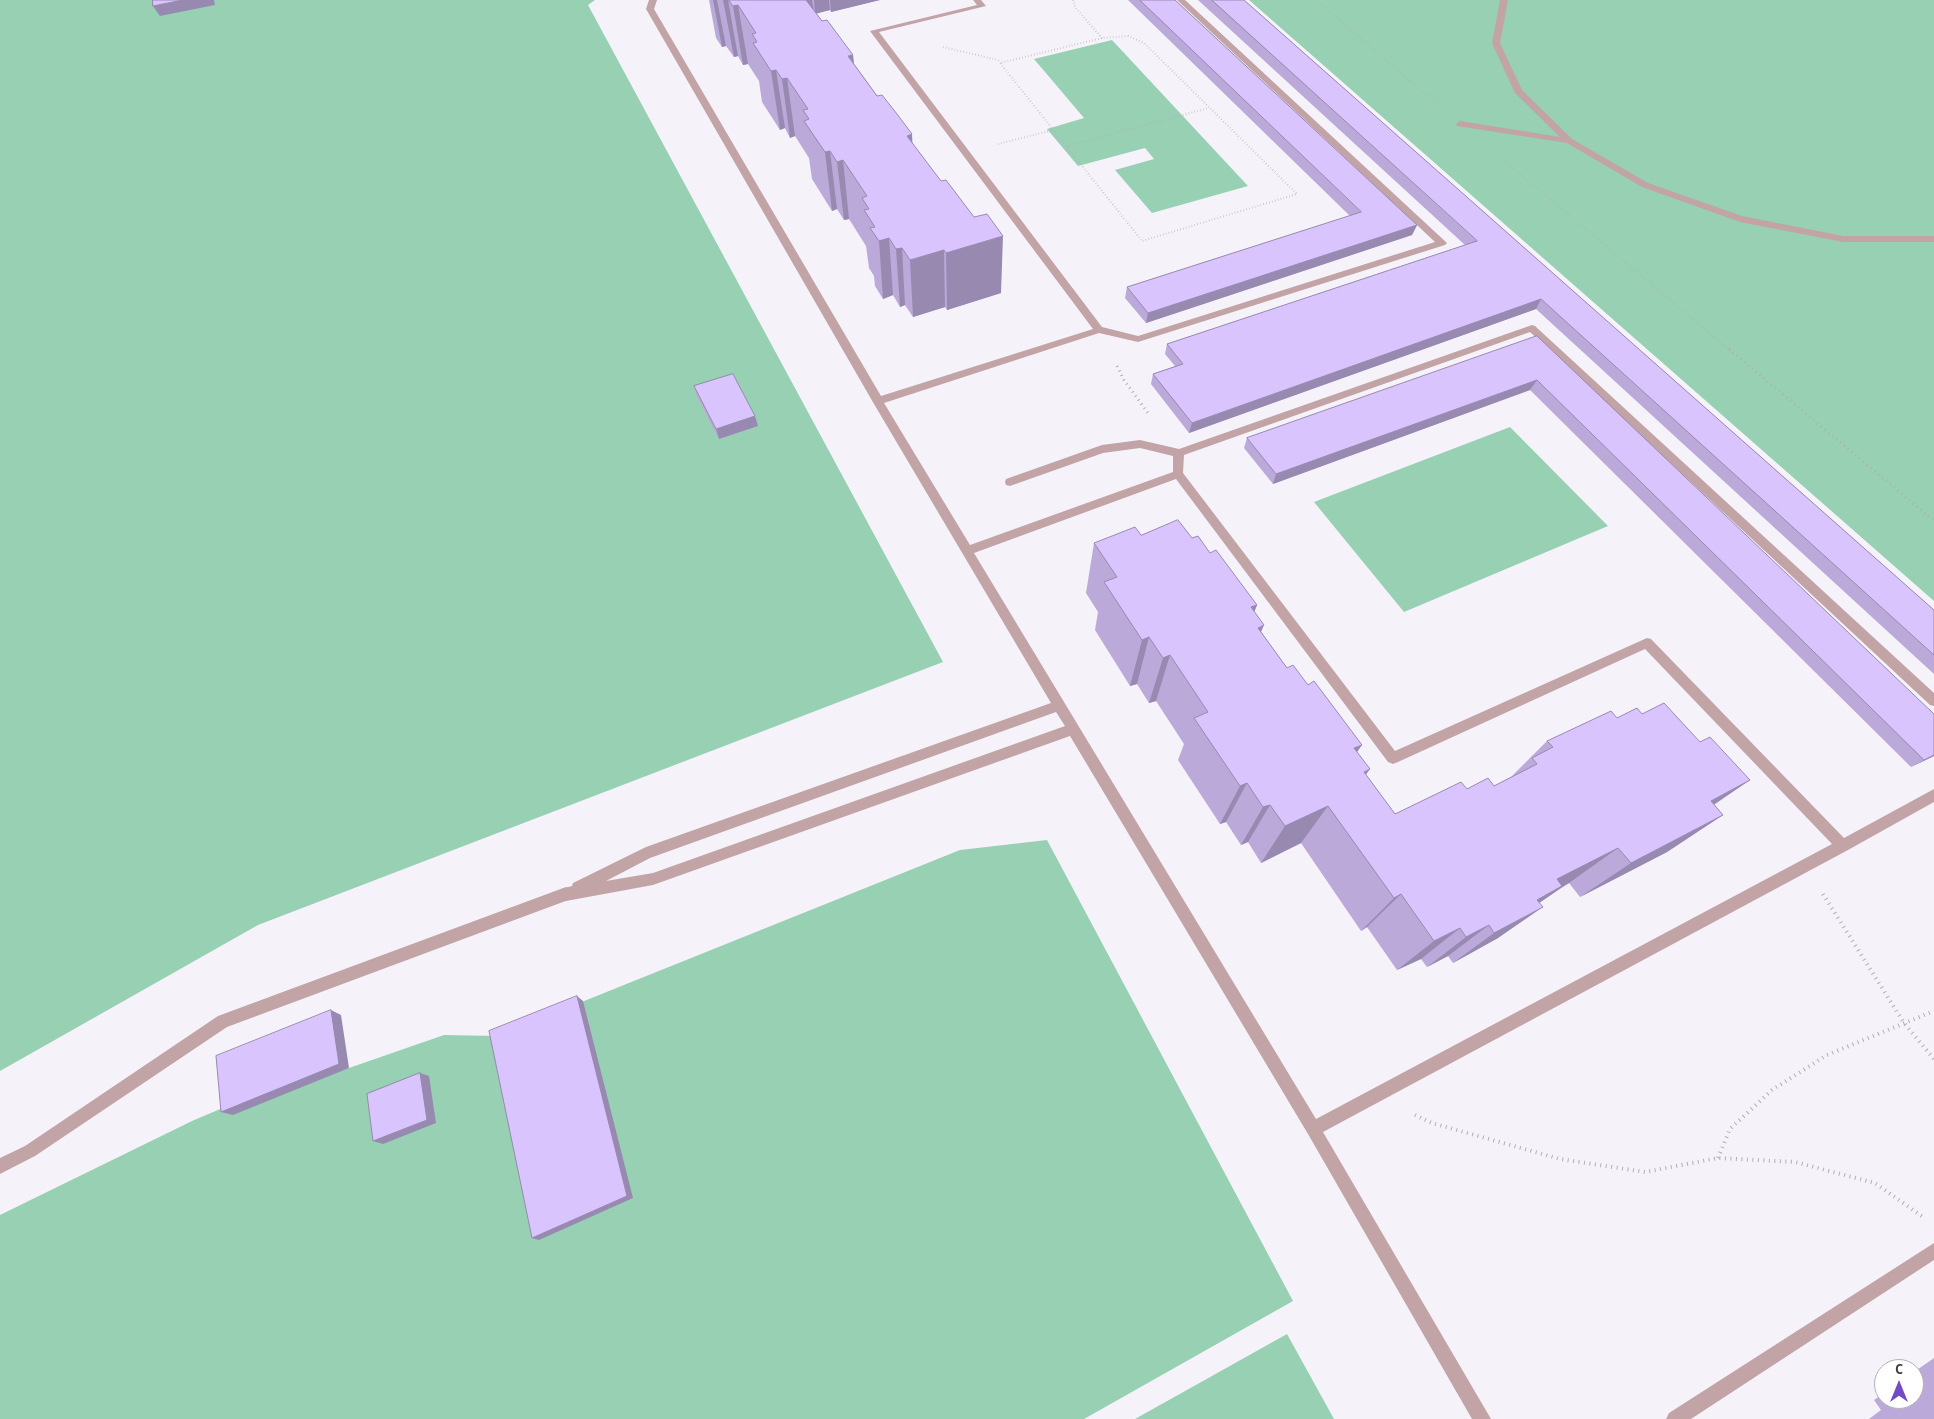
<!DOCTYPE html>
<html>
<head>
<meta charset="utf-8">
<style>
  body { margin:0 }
  #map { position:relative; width:1934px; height:1419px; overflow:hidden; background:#f5f3f9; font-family:"Alegreya Sans",sans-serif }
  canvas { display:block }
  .north { position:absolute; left:1874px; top:1359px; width:50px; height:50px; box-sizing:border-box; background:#fff; border:1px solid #b1b1b2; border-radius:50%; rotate:0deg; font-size:14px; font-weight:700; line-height:20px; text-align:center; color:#3d3d3f }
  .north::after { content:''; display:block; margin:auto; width:18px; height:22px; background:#724cc4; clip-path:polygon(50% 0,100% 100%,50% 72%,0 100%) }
</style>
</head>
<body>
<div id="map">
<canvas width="1934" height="1419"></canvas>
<div class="north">С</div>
</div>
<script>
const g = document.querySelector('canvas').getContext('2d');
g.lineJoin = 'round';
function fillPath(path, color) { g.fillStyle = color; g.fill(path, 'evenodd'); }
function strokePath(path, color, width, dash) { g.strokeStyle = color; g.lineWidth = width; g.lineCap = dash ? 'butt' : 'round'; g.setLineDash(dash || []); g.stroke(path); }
const green = new Path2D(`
  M0,0H595L588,5L943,662L258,925L0,1071Z
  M1249,0H1934V601Z
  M1112,40L1248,186L1152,213L1115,170L1154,159L1145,148L1078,166L1047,129L1084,118L1034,59Z
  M1510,427L1608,526L1404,612L1314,502Z
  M1047,840L1293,1301L1084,1419H0V1215L192,1121L232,1104L349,1068L444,1035L497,1036L960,850Z
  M1287,1334L1334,1419H1135Z`);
const pathFar2 = new Path2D(`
  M1073,0L1075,7L1102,38
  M1316,0L1437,104
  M1128,36L1144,43L1297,194L1142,241L1000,63L1102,38Z
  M943,47L998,60L1000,63
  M998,144L1053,130
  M1067,146L1209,108
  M1507,163L1731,351`);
const pathFar1 = new Path2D(`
  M1729,349L1934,521
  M1117,366L1124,380L1148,413`);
const path = new Path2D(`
  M1823,894L1904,1023L1934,1059
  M1415,1115L1432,1123L1560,1159L1645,1172L1718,1158L1795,1162L1875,1183L1923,1217
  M1718,1158L1730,1129L1772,1090L1827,1055L1934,1011`);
const service = new Path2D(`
  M649,0H657L654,9L881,396L1093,329L870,31L977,5L973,0H981L986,6L879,32L1102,327L1138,336L1435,242L1177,0H1185L1447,243L1445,245L1138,342L1099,333L884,403L970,545L1173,472V456L1140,448L1103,453L1010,486L1006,485L1005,482L1006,479L1102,445L1140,440L1179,449L1532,325L1535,326L1934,693V706L1930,705L1530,332L1184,455L1183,473L1395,751L1647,638L1651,639L1844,838L1934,789V802L1848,850L1323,1132L1491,1419H1472L1308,1134L1070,736L653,885L566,901L561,899L559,894L561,889L572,886L573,883L646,847L1051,703L874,404L646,9ZM1176,479L1388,762L1393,764L1398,762L1645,649L1832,844L1316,1119L974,553ZM1056,712L1065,726L653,873L606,881L650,858Z
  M1500,0H1508L1500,43L1522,90L1572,139L1648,183L1742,216L1843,236H1934V242H1843L1740,222L1642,187L1567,143L1457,126L1456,124L1460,121L1560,137L1515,93L1492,43Z
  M1934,1243V1260L1691,1419H1666L1669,1413Z`);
const minor = new Path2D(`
  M566,887L571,889L573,894L571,899L227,1027L35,1156L0,1174V1158L25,1146L218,1016Z`);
const wall = new Path2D(`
  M709,0H880L831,12L830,10L816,13L822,21L853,55L854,64L912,143L1001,293L947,310L945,307L913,317L905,305L900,307L893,295L883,299L875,286L874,276L869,268L866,246L849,219L844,220L837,209L832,211L812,179L809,158L795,136L790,138L785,128L780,130L762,102L759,81L748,64L743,65L738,56L734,57L726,46L722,47L716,38Z
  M1128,0H1175L1417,225L1412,235L1146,323L1125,298L1127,287L1350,216Z
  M1198,0H1244L1934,610V674L1536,309L1189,433L1151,384L1153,374L1175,366L1165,354L1167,344L1465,245Z
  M1537,336L1934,756L1911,767L1530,390L1273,484L1244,448L1247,438Z
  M694,386L758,426L719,439L697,396Z
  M1141,535L1192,538L1210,553L1257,605L1254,612L1261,632L1287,668L1357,752L1366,775L1395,814L1467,789L1494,786L1511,777L1547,741L1617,718L1642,714L1700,742L1750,780L1714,805L1723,815L1667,852L1580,897L1569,883L1561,888L1540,902L1498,938L1453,963L1448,956L1427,967L1421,959L1397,970L1367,927L1361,931L1301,843L1261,863L1248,842L1241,845L1226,822L1220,824L1178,760L1184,744L1156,701L1149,703L1137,684L1130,686L1095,630L1098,612L1086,593L1094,543Z
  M1934,1358V1419H1869L1881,1410L1874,1400L1884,1393V1399H1914V1372Z`);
const shadedWall = new Path2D(`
  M183,0H214L215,5L160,16L153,6Z
  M713,0H717L726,46L722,47Z
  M723,0H728L738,56L734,57Z
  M787,0H812L814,12Z
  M814,0H829L830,10L815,14Z
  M830,0H880L831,12Z
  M738,5L748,64L743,65L733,6Z
  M853,55L858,113L848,56Z
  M776,70L785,128L780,130L771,71Z
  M787,78L795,136L790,138L782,79Z
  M912,134L915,193L907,136Z
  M830,151L837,209L832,211L825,152Z
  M843,160L849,219L844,220L837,162Z
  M1417,225L1412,235L1146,323L1148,313Z
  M1003,236L1001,293L947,310L946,253Z
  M889,238L893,295L883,299L879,241Z
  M902,248L905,305L900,307L896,249Z
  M944,250L945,307L913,317L910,260Z
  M1541,299L1536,309L1189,433L1192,423Z
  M1537,380L1530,390L1273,484L1276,474Z
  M755,416L758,426L719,439L716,429Z
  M1257,605L1238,653L1251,607Z
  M1264,625L1244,672L1258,628Z
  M1149,637L1137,684L1130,686L1142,640Z
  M1170,655L1156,701L1149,703L1163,658Z
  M1362,745L1333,786L1354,748Z
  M1934,755V756L1911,767L1924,760Z
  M1370,769L1341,809L1364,772Z
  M1750,780L1692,819L1711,801Z
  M1247,783L1226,822L1220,824L1240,786Z
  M1270,805L1248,842L1241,845L1263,807Z
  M1328,806L1301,843L1261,863L1285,826Z
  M1723,815L1667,852L1580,897L1631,863Z
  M1618,848L1569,883L1561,888L1516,919L1493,932L1537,900L1557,879Z
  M1401,894L1367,927L1361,931L1394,898Z
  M1543,907L1498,938L1453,963L1494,933Z
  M1489,925L1448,956L1427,967L1466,937Z
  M1460,928L1421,959L1397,970L1434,941Z
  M577,996L583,1001L633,1198L539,1240L532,1238Z
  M331,1010L341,1015L349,1068L233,1115L221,1112Z
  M420,1073L429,1076L436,1123L383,1144L373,1141Z`);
const building = new Path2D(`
  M153,0H183L153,6Z
  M729,0H806L822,21L827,20L853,55L848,56L877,96L882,95L897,114L912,134L907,136L941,181L946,180L974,217L987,214L1003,236L946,253L944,250L910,260L902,248L896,249L889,238L879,241L870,228L875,227L864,210L869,209L862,198L867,196L843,160L837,162L830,151L825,152L804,121L809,119L803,110L808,109L787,78L782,79L776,70L771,71L753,43L757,42L752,34L756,33L738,5L733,6Z
  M1140,0H1175L1417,225L1148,313L1127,287L1361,212Z
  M1212,0H1244L1934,610V655L1541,299L1192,423L1153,374L1183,364L1167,344L1477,241Z
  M1537,336L1934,714V755L1924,760L1537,380L1276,474L1247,438Z
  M733,374L755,416L716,429L694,386Z
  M1178,520L1192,538L1198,536L1210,553L1216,550L1257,605L1251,607L1264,625L1258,628L1287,668L1293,665L1308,685L1314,681L1362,745L1354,748L1370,769L1364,772L1395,814L1461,782L1467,789L1488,778L1494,786L1537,764L1532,758L1553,747L1547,741L1611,711L1617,718L1637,708L1642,714L1664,703L1700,742L1710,737L1750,780L1711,801L1723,815L1631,863L1618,848L1557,879L1562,886L1537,900L1543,907L1494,933L1489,925L1466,937L1460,928L1434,941L1401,894L1394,898L1328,806L1285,826L1270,805L1263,807L1247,783L1240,786L1194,718L1208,712L1170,655L1163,658L1149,637L1142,640L1104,582L1117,577L1094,543L1135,527L1141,535Z
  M577,996L627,1196L532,1238L489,1031Z
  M331,1010L339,1064L221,1112L216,1056Z
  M420,1073L427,1120L373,1141L367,1094Z`);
fillPath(green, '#97d0b3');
strokePath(pathFar2, '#b0afb3', 2, [0.5, 2.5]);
strokePath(pathFar1, '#b0afb3', 3, [1, 4]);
strokePath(path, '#b0afb3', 4, [1, 4.5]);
fillPath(service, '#c2a4a7');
fillPath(minor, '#c2a4a7');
fillPath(wall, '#bba9da');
fillPath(shadedWall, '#9889b1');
fillPath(building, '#d9c4fd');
strokePath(building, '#9889b1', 1);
</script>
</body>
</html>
